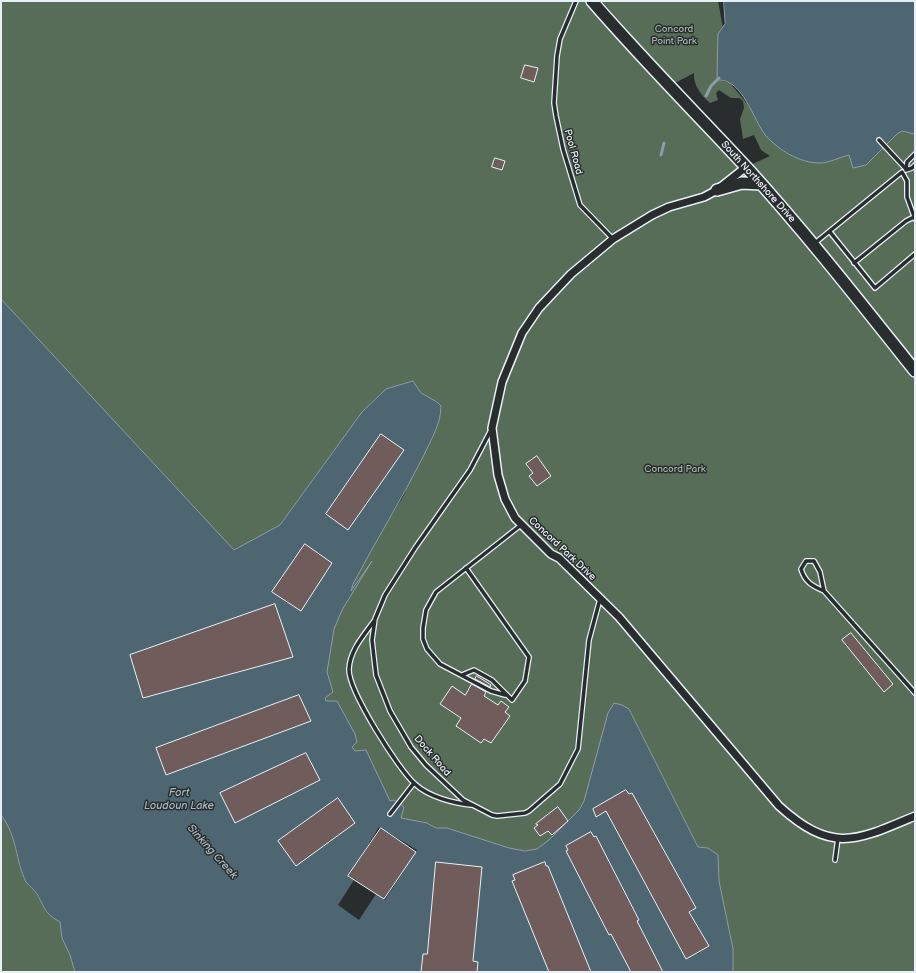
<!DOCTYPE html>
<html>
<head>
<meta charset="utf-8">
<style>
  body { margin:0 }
  #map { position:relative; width:916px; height:973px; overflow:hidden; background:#2a2d2e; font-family:"Balsamiq Sans",sans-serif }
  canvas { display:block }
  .frame { position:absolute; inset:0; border:2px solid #e8f1f8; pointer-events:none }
</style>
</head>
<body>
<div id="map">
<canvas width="916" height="973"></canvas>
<div class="frame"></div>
</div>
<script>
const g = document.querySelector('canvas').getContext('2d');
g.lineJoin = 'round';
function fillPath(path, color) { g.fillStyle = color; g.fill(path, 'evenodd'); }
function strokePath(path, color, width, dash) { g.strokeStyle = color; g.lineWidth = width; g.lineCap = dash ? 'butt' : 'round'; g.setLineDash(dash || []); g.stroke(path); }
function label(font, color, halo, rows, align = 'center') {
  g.font = font + ' "Balsamiq Sans",sans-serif'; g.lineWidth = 3; g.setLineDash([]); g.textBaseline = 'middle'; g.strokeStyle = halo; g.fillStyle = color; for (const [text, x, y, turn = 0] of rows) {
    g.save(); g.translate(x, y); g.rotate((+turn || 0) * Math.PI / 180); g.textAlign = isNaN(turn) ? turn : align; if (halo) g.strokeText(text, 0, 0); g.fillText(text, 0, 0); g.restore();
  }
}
const green = new Path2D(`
  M1,1H592L746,167L770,156L761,150L754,135L743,139L740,119L744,108L743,101L739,98H731L719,90L716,93L718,100L710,103C701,95 693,85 694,73L675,83L649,56L602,1H718L723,28L720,30L718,80L730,83L749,106L820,163L855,153L915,122V972H733V949L719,881L718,855L708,848L698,847L629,709L590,801L549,848L512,852L399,820L332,725L315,668L353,584L375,542L404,495L437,402L421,393L413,381L386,389L362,412L280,525L234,550L1,299Z
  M1,815C18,836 15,860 26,882C29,886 34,889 37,894C45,908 44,913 60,921L62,938L70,955L75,972H1Z`);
const water = new Path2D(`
  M724,1H915V134L902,131L897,134L866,165L853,168L849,155C840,157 829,163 820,163C799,163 779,150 766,136C753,120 743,79 718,80L717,78L718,34L725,24Z
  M1,299L234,550L280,525L362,412L386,389L413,381L421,393L437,402L441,406C441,424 431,439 424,455C402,499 376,540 353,584L351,591L372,561L342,610L334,629L327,672L333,692L325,698L326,701H337L355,734L357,742L352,747L355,751L366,750L390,801L394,800L404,807L401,818L427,823L436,828H447L509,848L525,851L537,849L549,840L579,810L584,801L608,713L614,703L622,705L629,709L698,847L708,848L718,855L719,881L733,949V972H75L70,955L62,938L60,922C44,913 45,908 37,894C34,889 29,886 26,882C15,860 18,837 1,815Z`);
const pier = new Path2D(`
  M379,827L417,850L385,900L376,894L359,920L338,905L354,880L348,877Z`);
const stream = new Path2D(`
  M706,96L711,86L719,78
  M661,155L664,143`);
const building = new Path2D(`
  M525,65L538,68L534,82L521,78Z
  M495,158L505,161L502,170L492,167Z
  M381,434L404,450L348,530L326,514Z
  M537,456L551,476L537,486L529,476L533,473L526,464Z
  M305,544L332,563L301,611L272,592Z
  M275,604L293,657L143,698L130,655Z
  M851,633L893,684L884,692L842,640Z
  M477,676L491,685L490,687L475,679Z
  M472,684L486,692L484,696L498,705L501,701L509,707L505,712L510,716L491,743L484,739L481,743L456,726L461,718L440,704L452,686L465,695Z
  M299,695L311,721L166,775L156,748Z
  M306,753L320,780L235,823L220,793Z
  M626,790L629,794L632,793L696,908L689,912L709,946L686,959L606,811L596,817L593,809Z
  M338,798L355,823L296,866L278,841Z
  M558,807L568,821L552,835L548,831L540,836L534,828L538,825L536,824Z
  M381,828L416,852L384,899L348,876Z
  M591,832L594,837L596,836L639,920L637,921L663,972H631L611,934L609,935L566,851L568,850L566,846Z
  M436,862L482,867L473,961L478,962L477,972H421L423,954H427Z
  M545,862L546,866H548L591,972H549L512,881L515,880L513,875Z`);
const service = new Path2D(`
  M576,1L560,39L557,56L554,103L556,116L563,149L580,205L613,239
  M879,140L906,169
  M906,169L907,162L915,154
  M906,170L912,168L915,165
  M830,232L875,288L915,254
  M815,243L902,172L907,181V197L915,219
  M854,263L906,221L914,217
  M491,430L470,470L415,548L385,595L375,619L372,640L376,675L390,711L411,747L426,765L463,800L492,815L497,816L525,813L529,811L560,784L578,749L589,640L600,599
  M824,591L820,572L814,561H806L801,569C805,582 812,586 824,591L915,693
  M374,621C364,635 350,650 349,669C348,690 398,769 415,784C429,797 453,803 471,805
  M462,675L474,670L492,680L512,700L525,681L529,657L466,568
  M505,695L491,691L440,664L427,649L423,639V628L426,610L436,592L521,525
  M390,814L414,783
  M835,860L838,838`);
const minor = new Path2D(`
  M746,167L717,190L704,197L669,207L652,215L613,239L571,274L539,308L522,333L502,382L492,428L498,475L505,499L515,518L551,554L559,558L619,617L779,806C832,854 856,841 915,816`);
const secondary = new Path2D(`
  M592,1C641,58 695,112 747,168C806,233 860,302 915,371
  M717,190L742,183L761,184`);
const parkNames = [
  ["Concord",674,29],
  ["Point Park",674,41],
  ["Concord Park",675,469]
];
const streetNames = [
  ["Pool Road",573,152,75],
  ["South Northshore Drive",758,182,48],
  ["Concord Park Drive",562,549,43],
  ["Dock Road",432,756,49]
];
const waterNames = [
  ["Fort",179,793],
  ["Loudoun Lake",179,806],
  ["Sinking Creek",212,852,48]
];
fillPath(green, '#576d58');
fillPath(water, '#4d6672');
strokePath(water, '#8b9ea8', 1);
fillPath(pier, '#2a2d2e');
strokePath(stream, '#8b9ea8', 3);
fillPath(building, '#6f5c5b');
strokePath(building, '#e8f1f8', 1);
strokePath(service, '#e8f1f8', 6);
strokePath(minor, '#e8f1f8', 10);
strokePath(secondary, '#e8f1f8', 14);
strokePath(service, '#2a2d2e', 3.5);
strokePath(minor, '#2a2d2e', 7);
strokePath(secondary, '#2a2d2e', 11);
label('10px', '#a7b6b0', '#2a2d2e', parkNames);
label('10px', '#e8f1f8', '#2a2d2e', streetNames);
label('italic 11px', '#aab9c2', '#2a2d2e', waterNames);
</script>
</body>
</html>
